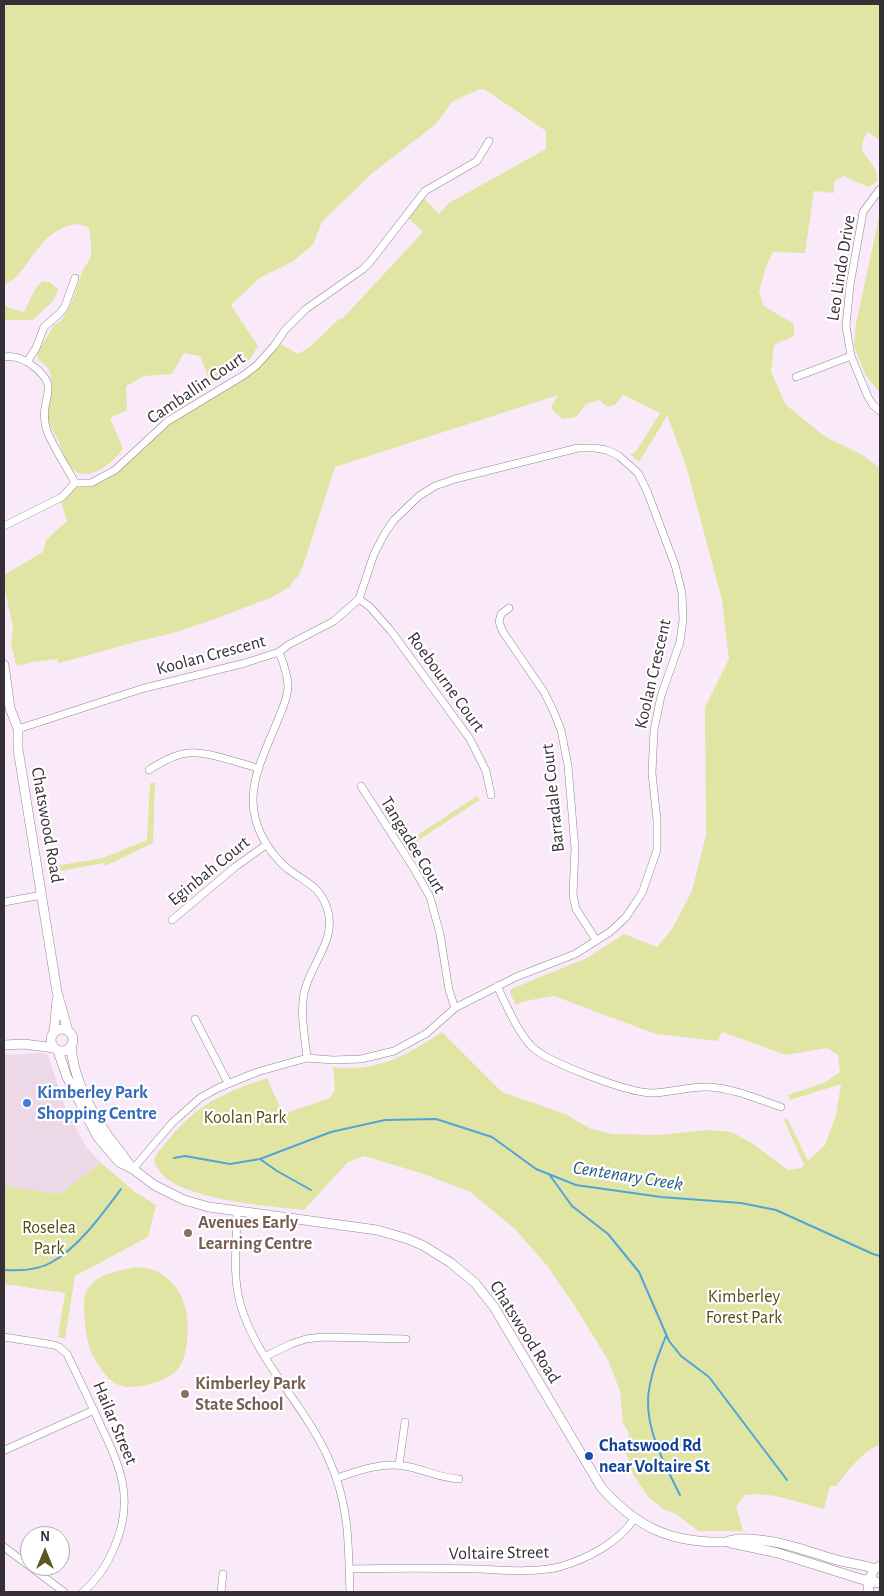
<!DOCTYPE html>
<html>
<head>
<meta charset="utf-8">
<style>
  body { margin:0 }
  #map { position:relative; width:884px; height:1596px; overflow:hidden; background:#faeaf9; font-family:"Alegreya Sans",sans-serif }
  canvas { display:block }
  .frame { position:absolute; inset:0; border:5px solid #363036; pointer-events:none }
  .north { position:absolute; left:20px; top:1526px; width:50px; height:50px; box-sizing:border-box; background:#fff; border:1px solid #afacaf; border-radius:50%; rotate:0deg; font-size:14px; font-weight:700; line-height:20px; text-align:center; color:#363036 }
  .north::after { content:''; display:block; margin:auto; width:18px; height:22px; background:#5f5622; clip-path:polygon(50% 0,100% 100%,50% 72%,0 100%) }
</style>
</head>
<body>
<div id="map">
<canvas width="884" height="1596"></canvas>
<div class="frame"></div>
<div class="north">N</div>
</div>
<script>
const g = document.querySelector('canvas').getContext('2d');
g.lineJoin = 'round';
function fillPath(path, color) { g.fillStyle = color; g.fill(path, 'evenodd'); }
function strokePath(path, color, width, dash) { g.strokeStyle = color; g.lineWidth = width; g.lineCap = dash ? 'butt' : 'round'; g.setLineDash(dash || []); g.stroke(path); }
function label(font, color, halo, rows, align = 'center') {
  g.font = font + ' "Alegreya Sans",sans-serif'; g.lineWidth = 4.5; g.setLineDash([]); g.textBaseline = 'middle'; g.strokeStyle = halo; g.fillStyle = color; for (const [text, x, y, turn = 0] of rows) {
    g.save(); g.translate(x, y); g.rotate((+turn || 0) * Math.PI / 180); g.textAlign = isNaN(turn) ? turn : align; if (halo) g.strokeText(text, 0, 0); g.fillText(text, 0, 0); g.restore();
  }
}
const commercial = new Path2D(`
  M41,1053L48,1055L65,1107L86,1147L101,1163L59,1194L4,1186V1055Z`);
const green = new Path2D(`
  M4,4H880V140L868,132L863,140L862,150L876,170L877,182L868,187L844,176L834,181V193L814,191L805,253L773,252L766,266L759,292L764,306L794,324V336L774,345L771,372L786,405L827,438L861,454L880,468V1445C862,1451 848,1471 836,1486H830L824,1509C799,1503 771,1491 745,1495L736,1506L743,1531H698L676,1514L663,1509L648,1497L630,1469L629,1460L625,1453L629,1433L623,1423L620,1391L608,1360L574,1305L548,1267L515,1229L470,1192L424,1174L364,1156L348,1162L304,1210C270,1206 176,1200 158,1169C153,1161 153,1159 158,1152C173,1134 188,1115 209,1103C227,1092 247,1085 267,1078L283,1114L330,1098L335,1090L333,1067C375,1073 408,1055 442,1032L502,1092L565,1114L591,1129L613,1134L659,1135L706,1130L732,1132L753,1144L788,1170L801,1168L804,1165L784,1120L787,1118L808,1161L825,1145L836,1115L841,1084L790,1100L788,1095L824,1083L840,1072L838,1055L827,1048L786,1055L722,1032L718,1041L656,1034L554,996L525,1001L516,1005L510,993L511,989L587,958L624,934L657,947L672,929L692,891L706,835L705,707L729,659L722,600L687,469L668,417L667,416L639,462L630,454L635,453L660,413L623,395L616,404L609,407L603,404L600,400L586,404L576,417L563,419L555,413L551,407L558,395L335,467L303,566L298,577L295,578L290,587L272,597L218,618L173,633L139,641L59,663L57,659L32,662L20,666V664L16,665L11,644L13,628L4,585V575L43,552L46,540L67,521L61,501L77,486L89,487L132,460L162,429L183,414L239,382L263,364L281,344L298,354L310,347L338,320L343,318L423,232L407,217L422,196L439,214L449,203L546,149V131L484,89H480L453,101L436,124L370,175L322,222L313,245L292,262L261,277L231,305L258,346L250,359L211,384L200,356L184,353L172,374L144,376L126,386L127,410L110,418L123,449C115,461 90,482 75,471C66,464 62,450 58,440C54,432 48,424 47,416C44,401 56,385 49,370C47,366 41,362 38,359L37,354L45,340L54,325L62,320L71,304L82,272L91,257V242L89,228C79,222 73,224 63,228C40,238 33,259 17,276C13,280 8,283 4,285Z
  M880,212V393L866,376L854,346L856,324Z
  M42,281L49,282L58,289L54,300L33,320H4V305L9,308L24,312L35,289Z
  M150,783H155L153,843L105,866L104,863L49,873L48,867L103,858L147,840Z
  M477,796L480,800L411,845L408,841Z
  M101,1163L135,1192L156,1205L148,1237L75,1276L65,1339L58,1337L65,1293L4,1284V1186L59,1194Z
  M136,1267C141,1268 147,1268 151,1269C182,1280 191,1312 187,1341C186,1350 184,1363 177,1370C172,1376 162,1380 154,1383C121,1393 109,1385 93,1356C86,1343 81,1305 86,1292C88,1288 93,1283 96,1280C106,1272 124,1270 136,1267Z`);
const stream = new Path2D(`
  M174,1158L185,1156L230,1164L260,1159L331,1132L385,1120L436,1119L492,1137L536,1169L576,1185L661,1197L741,1203L776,1210L873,1254L880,1256
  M260,1159L277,1171L311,1190
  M549,1174L572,1206L608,1234L639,1272L669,1341L681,1356L709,1377L787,1480
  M4,1270C19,1271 39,1270 52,1262C79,1247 103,1213 121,1189
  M666,1336C658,1356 649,1378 648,1400C647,1433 666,1467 680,1495`);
const minor = new Path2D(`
  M880,189L863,212L850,285L846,326L851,356L868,397L873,405L880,411
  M4,357C13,355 21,358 29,363C65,388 38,395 46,428C51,444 67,467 75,483
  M27,362L36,348L44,327L60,313L65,306L75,278
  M796,377L851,356
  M4,526L62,497L75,483H91L115,470L168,421L244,375L257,365L274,346L285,330L306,309L363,269L370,262L425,191L477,161L489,141
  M359,599L370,607L391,631L470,739L486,771L491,795
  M509,608L501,614L499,622L503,632L544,692L553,710L561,730L568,766L575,849L573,895L576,909L596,940
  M279,652C284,664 288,675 288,688C287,698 283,708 279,717C269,743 253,772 253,800C253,827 268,852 288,869C306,883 319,885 327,908C338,939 310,964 304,993C300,1014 305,1037 307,1058
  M18,729L141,689L245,663L279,652L288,645L334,621L359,599L374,554L385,533L394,520L419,496L435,486L455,479L578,448H594L607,450L619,456L638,473L647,491L675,565L682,593L683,620L680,642L661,696L654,730L652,773L657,820V850L642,893L626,917L610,932L575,954L516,977L455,1008L427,1033L394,1051L361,1059L333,1060L307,1058L257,1072L218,1088L200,1098L172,1123L133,1169
  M149,770C181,749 194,749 230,760C240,763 250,765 259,769
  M361,786L413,867L430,897L440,934L449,990L455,1008
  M4,902L42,895
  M172,920L235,867L266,845
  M497,986C507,1006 516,1029 531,1046C548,1063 627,1092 651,1093C670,1093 689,1086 708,1087C733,1088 757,1099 781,1107
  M195,1019L228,1083
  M237,1212C237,1242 232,1273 240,1303C256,1361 307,1407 330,1462C350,1508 348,1544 350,1592
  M4,1337L54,1345L59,1347L67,1354C78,1377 90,1401 100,1424C121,1468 135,1500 114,1548C107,1565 97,1580 83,1592
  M266,1356L291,1344L306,1339L322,1337L406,1339
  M5,1450L94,1410
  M399,1465L405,1422
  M337,1478C360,1470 385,1461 410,1467C427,1471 441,1478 459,1479
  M4,1547L64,1592
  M349,1569C392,1568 435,1568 479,1569C505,1570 533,1573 559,1567C587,1559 618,1543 634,1519
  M221,1592L223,1574`);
const tertiary = new Path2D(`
  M4,665L10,708L18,729V749L57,992L68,1031
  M51 1040a11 11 0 1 1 22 0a11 11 0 1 1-22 0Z
  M54,1032L57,1000
  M4,1045L24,1044L54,1048
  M71,1047C74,1079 90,1110 108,1136C116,1146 124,1156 131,1167
  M58,1051L67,1077L97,1136L119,1162L133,1169L154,1185L184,1200L209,1207L377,1230L408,1239L424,1246L451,1263L475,1283L494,1307L601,1487C637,1528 671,1543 725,1542C728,1542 730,1540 733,1540C740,1538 752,1539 759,1540C785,1542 812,1553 837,1560C846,1563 868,1565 874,1569
  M731,1543L778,1553L864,1580L872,1578
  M880,1566L874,1569L871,1576L874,1582L880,1583
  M869,1592L868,1585L874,1582`);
const markers = [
  [27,1103,5,"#3f7fe0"],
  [188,1233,5,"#8d6e63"],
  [185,1394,5,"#8d6e63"],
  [589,1456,5,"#1a4fb4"]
];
const streetNames = [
  ["Leo Lindo Drive",841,268,-81],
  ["Camballin Court",196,388,-34],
  ["Koolan Crescent",211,655,-15],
  ["Koolan Crescent",653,674,-77],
  ["Roebourne Court",446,682,54],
  ["Barradale Court",553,798,-96],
  ["Chatswood Road",47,825,80],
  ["Tangadee Court",413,845,59],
  ["Eginbah Court",209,871,-39],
  ["Chatswood Road",525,1332,58],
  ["Hailar Street",115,1423,67],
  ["Voltaire Street",499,1553,-1]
];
const shopNames = [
  ["Kimberley Park",37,1093],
  ["Shopping Centre",37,1114]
];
const parkNames = [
  ["Koolan Park",245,1118],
  ["Roselea",49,1228],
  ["Park",49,1249],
  ["Kimberley",744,1297],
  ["Forest Park",744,1318]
];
const educationNames = [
  ["Avenues Early",198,1223],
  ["Learning Centre",198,1244],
  ["Kimberley Park",195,1384],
  ["State School",195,1405]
];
const transitNames = [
  ["Chatswood Rd",599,1446],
  ["near Voltaire St",599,1467]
];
const waterNames = [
  ["Centenary Creek",628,1176,9]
];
fillPath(commercial, '#ecd8e6');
fillPath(green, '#e0e5a4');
strokePath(stream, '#51a4d5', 2);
strokePath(minor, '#938492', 8);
strokePath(tertiary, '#938492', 10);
strokePath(minor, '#fff', 7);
strokePath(tertiary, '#fff', 9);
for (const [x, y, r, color] of markers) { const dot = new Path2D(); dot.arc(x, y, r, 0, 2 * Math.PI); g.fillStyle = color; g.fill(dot); strokePath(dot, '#fff', 2); }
label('18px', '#363036', '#fff', streetNames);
label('bold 18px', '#366cbe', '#fff', shopNames, 'left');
label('18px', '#4f5112', '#fff', parkNames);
label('bold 18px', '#785e54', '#fff', educationNames, 'left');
label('bold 18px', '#164399', '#fff', transitNames, 'left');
label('italic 19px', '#205e80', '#fff', waterNames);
</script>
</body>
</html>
